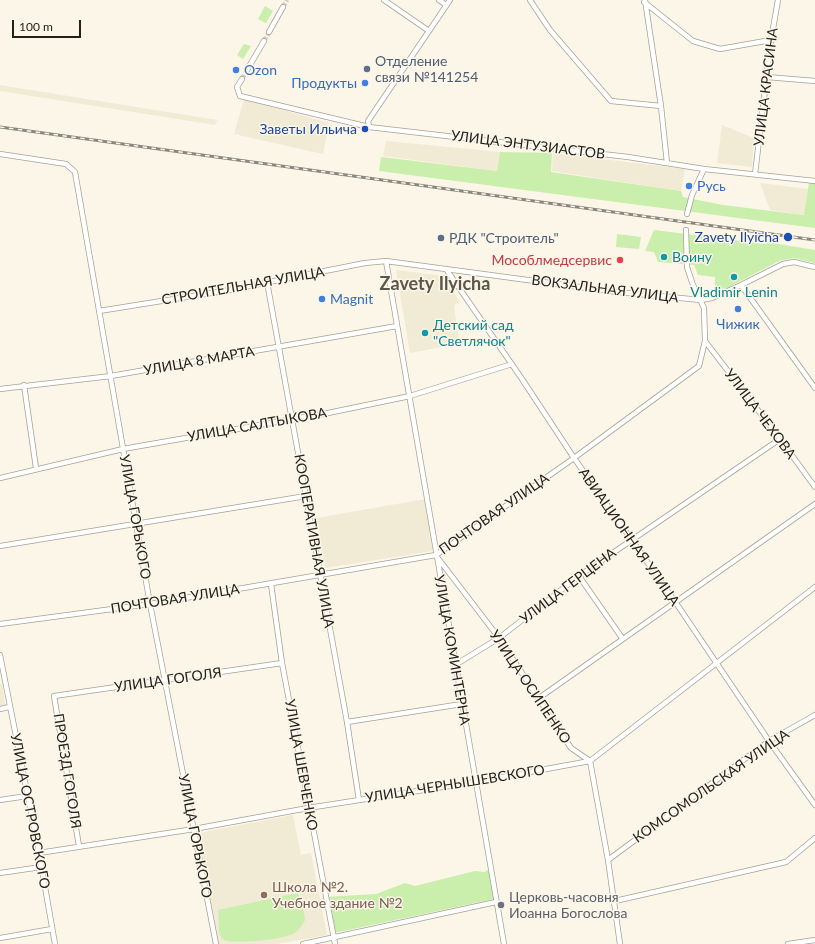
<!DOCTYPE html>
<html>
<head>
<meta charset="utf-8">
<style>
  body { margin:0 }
  #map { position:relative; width:815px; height:944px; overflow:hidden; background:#fbf6e8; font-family:Lato,sans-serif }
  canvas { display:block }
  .scale { position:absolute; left:12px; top:20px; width:69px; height:18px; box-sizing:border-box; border:2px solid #23211c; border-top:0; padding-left:5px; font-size:12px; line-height:14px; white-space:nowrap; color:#23211c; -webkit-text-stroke:3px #fbf6e8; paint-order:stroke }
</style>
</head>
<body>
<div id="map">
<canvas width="815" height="944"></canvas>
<div class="scale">100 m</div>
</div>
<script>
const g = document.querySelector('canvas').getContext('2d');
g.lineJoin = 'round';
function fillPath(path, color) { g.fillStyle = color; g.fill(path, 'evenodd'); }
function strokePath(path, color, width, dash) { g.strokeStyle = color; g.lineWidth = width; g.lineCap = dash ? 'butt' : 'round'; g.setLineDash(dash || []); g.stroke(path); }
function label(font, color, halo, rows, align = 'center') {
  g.font = font + ' Lato,sans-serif'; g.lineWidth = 3; g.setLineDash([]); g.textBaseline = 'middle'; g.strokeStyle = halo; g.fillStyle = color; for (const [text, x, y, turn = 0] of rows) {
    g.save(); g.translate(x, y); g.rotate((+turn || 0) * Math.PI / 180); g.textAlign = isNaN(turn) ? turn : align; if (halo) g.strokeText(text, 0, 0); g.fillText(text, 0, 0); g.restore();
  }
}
const built = new Path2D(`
  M0,85L217,120L215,125L0,91Z
  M244,99L329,123L323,154L234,134Z
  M722,125L754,138L752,167L717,163Z
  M386,141L500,152L497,171L383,156Z
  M553,153L685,169L681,191L552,171Z
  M760,183L808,189L805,215L770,210Z
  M396,270L444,276L460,302L454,305L459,344L410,353Z
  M425,499L433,551L325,568L317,518Z
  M0,684H2L5,705L0,706Z
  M293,815L301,855L311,853L327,935L277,944H217L199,833Z`);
const green = new Path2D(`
  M265,6L273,11L266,23L258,19Z
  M244,44L251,46L243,59L237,55Z
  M500,152L552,153L551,172L681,191L683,197L723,205L804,215L809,183H815V228L379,171L381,157L497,171Z
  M654,230L765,244L766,242L815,250V263L794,258L779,261L715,294V277L698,275L694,265L658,262L654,252L645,251Z
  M617,234L641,237L639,249L616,247Z
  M490,868L494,899L334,933L326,897L376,894L405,883L415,886L475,871L485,872Z
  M298,893L304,912L305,920C302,926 298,931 293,934C280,940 234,944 224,940C216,933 220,920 218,910Z`);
const minorTunnel = new Path2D(`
  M283,7L287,0
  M264,41L269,32
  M242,79L247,70`);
const minor = new Path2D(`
  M384,0L429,31
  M439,0L446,5
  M530,0L550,30L611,101L661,106
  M645,0L661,106L667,163
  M644,2L693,41L720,49L771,40
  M269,32L283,7
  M247,70L264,41
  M767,77L815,81
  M242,79L237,87L240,96L369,127L628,157L704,169L815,181
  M369,127L368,121L450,0
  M0,154L66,164L75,172L150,604L216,944
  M755,174L771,40L778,0
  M687,214L692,195L704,169
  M386,261L504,944
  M446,269L522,379L574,458L676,603L769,741L815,805
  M267,282L347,722L359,800
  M741,285L815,388
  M99,311L224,291L365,263L386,261L617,292L701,300L712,298L741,285L783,264L794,262L815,267
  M705,341L780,439L815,487
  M24,385L36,468
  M0,389L111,376L397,326
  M0,478L123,449L328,413L410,396L512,364
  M0,546L306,496
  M437,557L499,638L571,748L590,761L608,860L620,944
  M579,576L622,638
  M271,584L282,663L335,944
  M0,624L150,604L436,555L574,458L699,366L705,341L704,308L693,285L687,267L686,230
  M0,655L39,853L55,944
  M455,665L499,638L579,576L780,439
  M539,698L815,504
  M0,709L9,707
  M347,722L462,704
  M0,800L27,796
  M79,846L54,696L282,663
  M39,853L194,829L308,808L475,782L590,761L815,587
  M608,860L769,741L815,715
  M0,873L41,867
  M615,901L786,862L815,838
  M0,938L52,929
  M303,944L496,902
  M788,944L815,940`);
const rail = new Path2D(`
  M0,127L815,240`);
const markers = [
  [367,69,4,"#5c6f8a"],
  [236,70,4,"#3f7fe0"],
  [365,83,4,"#3f7fe0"],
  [365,129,4,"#1a4fb4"],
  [689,186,4,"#3f7fe0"],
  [788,237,5,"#1a4fb4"],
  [441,238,4,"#5c6f8a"],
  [664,257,4,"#0f9aa8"],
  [620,260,4,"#e0444e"],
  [734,277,4,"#0f9aa8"],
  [322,299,4,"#3f7fe0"],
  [738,309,4,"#3f7fe0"],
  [425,333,4,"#0f9aa8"],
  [264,895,4,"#8d6e63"],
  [501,905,4,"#6b7280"]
];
const serviceNames = [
  ["Отделение",375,61],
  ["связи №141254",375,77],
  ["РДК \"Строитель\"",449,238]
];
const shopNames = [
  ["Ozon",244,70],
  ["Продукты",357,83,"right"],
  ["Русь",697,186],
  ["Magnit",330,299],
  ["Чижик",738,324,"center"]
];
const streetNames = [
  ["УЛИЦА КРАСИНА",766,87,-83],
  ["УЛИЦА ЭНТУЗИАСТОВ",528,145,7],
  ["СТРОИТЕЛЬНАЯ УЛИЦА",243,286,-10],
  ["ВОКЗАЛЬНАЯ УЛИЦА",605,289,7],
  ["УЛИЦА 8 МАРТА",199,361,-10],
  ["УЛИЦА ЧЕХОВА",760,414,53],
  ["УЛИЦА САЛТЫКОВА",257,425,-10],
  ["ПОЧТОВАЯ УЛИЦА",494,514,-35],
  ["УЛИЦА ГОРЬКОГО",135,517,80],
  ["АВИАЦИОННАЯ УЛИЦА",629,537,55],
  ["КООПЕРАТИВНАЯ УЛИЦА",314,541,80],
  ["УЛИЦА ГЕРЦЕНА",568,586,-37],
  ["ПОЧТОВАЯ УЛИЦА",175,599,-9],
  ["УЛИЦА КОМИНТЕРНА",452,650,80],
  ["УЛИЦА ГОГОЛЯ",168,680,-8],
  ["УЛИЦА ОСИПЕНКО",530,687,56],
  ["УЛИЦА ШЕВЧЕНКО",301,765,80],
  ["ПРОЕЗД ГОГОЛЯ",67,771,81],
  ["УЛИЦА ЧЕРНЫШЕВСКОГО",455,784,-9],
  ["КОМСОМОЛЬСКАЯ УЛИЦА",711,786,-35],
  ["УЛИЦА ОСТРОВСКОГО",30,811,79],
  ["УЛИЦА ГОРЬКОГО",195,836,79]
];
const transitNames = [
  ["Заветы Ильича",357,129],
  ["Zavety Ilyicha",779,237]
];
const cultureNames = [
  ["Воину",672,257],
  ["Vladimir Lenin",734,292,"center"],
  ["Детский сад",433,325],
  ["\"Светлячок\"",433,341]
];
const healthNames = [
  ["Мособлмедсервис",612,260]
];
const educationNames = [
  ["Школа №2.",272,887],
  ["Учебное здание №2",272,903]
];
const worshipNames = [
  ["Церковь-часовня",509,897],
  ["Иоанна Богослова",509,913]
];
const districtNames = [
  ["Zavety Ilyicha",435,284]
];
fillPath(built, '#f1ead4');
fillPath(green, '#caeeab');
strokePath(minorTunnel, '#d0cbbf', 4.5, [4.5, 2]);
strokePath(minor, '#a6a194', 6);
strokePath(minor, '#fff', 4.5);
strokePath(rail, '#89867d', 3);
strokePath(rail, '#fbf6e8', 1.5, [4.5]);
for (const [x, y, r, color] of markers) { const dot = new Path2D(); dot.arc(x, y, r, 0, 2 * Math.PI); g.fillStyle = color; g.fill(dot); strokePath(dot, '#fbf6e8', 1.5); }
label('14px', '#4e5e75', '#fbf6e8', serviceNames, 'left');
label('14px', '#366cbe', '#fbf6e8', shopNames, 'left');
label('14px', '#23211c', '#fbf6e8', streetNames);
label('14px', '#164399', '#fbf6e8', transitNames, 'right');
label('14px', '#0d838f', '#fbf6e8', cultureNames, 'left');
label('14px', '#be3a42', '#fbf6e8', healthNames, 'right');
label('14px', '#785e54', '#fbf6e8', educationNames, 'left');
label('14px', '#5b616d', '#fbf6e8', worshipNames, 'left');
label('bold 18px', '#5a564a', '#fbf6e8', districtNames);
</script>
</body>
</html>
